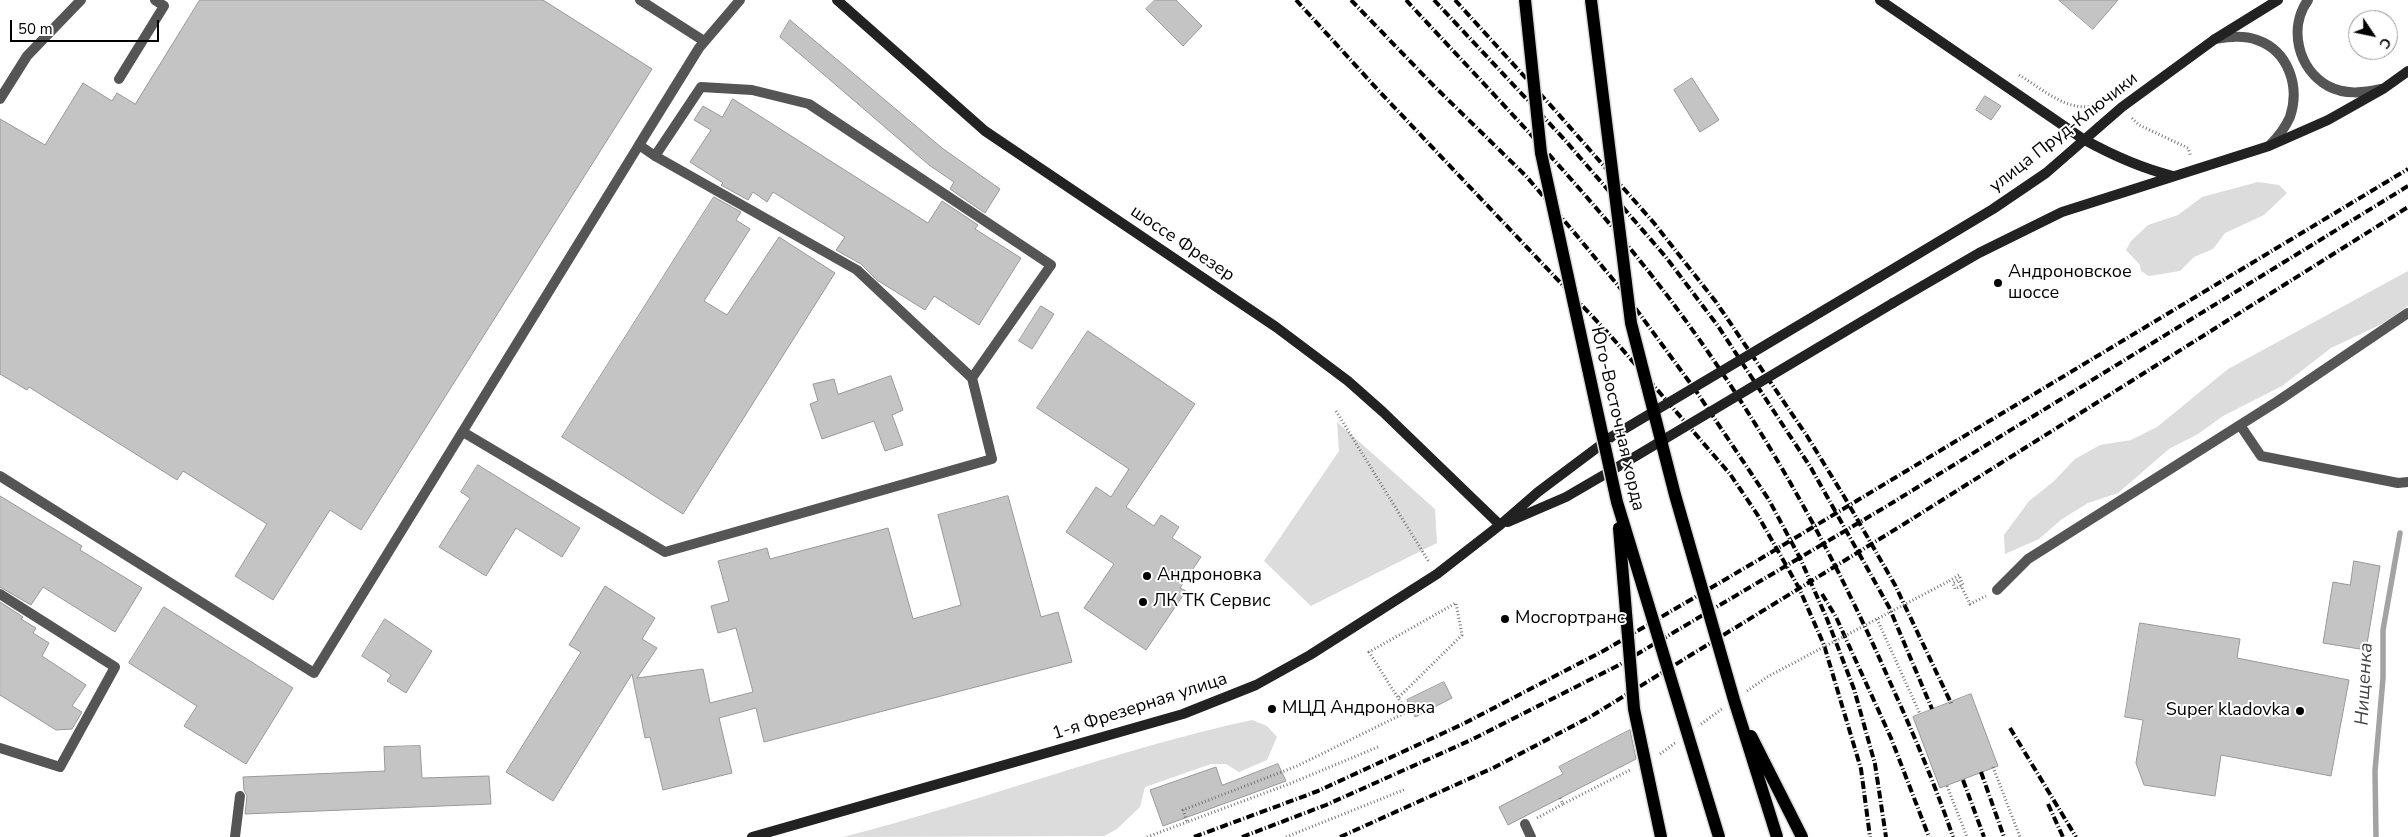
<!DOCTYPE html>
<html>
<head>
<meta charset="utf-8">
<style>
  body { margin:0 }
  #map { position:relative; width:2408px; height:837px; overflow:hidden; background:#fff; font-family:"Nunito Sans",sans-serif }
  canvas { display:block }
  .north { position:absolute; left:2348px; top:10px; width:50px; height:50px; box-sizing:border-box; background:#fff; border:1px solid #999; border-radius:50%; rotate:124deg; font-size:14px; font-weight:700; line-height:20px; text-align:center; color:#000 }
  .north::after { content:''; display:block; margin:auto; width:18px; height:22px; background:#000; clip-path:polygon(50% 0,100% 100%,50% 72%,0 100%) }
  .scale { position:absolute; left:10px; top:20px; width:149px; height:22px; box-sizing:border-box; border:2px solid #000; border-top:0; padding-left:6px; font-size:15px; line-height:18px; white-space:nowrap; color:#000; -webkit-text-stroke:4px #fff; paint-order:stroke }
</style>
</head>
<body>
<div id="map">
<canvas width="2408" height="837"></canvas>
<div class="north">С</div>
<div class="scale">50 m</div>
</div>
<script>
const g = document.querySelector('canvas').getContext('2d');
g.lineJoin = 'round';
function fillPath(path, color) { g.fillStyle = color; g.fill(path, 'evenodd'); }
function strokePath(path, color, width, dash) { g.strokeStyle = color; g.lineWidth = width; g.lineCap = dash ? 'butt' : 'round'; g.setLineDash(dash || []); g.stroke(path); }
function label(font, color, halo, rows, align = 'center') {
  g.font = font + ' "Nunito Sans",sans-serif'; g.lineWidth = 4; g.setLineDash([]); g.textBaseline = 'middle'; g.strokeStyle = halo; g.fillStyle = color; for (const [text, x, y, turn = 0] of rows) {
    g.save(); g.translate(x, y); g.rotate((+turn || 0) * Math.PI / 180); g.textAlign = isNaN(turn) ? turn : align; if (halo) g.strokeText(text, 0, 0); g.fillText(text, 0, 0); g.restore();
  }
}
const green = new Path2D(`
  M2258,182L2279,185L2287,193L2264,215L2225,233L2213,249L2194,257L2180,271L2149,276L2141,271L2140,265L2126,250L2131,241L2148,225L2178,215L2202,197Z
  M2408,271V306L2386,322L2331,348L2282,386L2223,416L2198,434L2169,449L2118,493L2088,503L2062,519L2039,539L2005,554L2004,535L2029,501L2053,482L2075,459L2100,445L2131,440L2157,427L2228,369Z
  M1337,422L1435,509L1437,543L1311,606L1264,561L1339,451Z
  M1252,720L1267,726L1277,737L1267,760L1239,772L1226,764H1211L1145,787L1140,807L1117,829L1104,836L843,837C980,802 1113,750 1252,720Z`);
const stream = new Path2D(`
  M2376,837L2375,771L2383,678V630L2400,533`);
const building = new Path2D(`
  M200,0H543L652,69L361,530L330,510L273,600L235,576L267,524L183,471L177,480L29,387L27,390L0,374V119L45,145L83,83L112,101L117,93L135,104Z
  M1155,0H1176L1202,26L1183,46L1146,9Z
  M2059,0H2118L2093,29Z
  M790,20L942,148L1000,189L985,213L950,189L954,182L929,165L780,37Z
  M1692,78L1719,120L1700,132L1674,90Z
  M1985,96L2001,106L1991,120L1976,110Z
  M733,99L928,223L942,201L978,225L975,229L1021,258L979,325L934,296L925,310L877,280L861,264L836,250L845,237L773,192L767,202L753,192L748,200L721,185L723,183L690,162L711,130L694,120L703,106L722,117Z
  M714,197L741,212L736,220L750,229L704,301L727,315L779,237L835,273L683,514L562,437Z
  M1041,306L1054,314L1032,349L1019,341Z
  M1088,331L1195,404L1126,507L1154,526L1161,515L1179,527L1172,538L1201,557L1180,588L1186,591L1146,650L1084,608L1114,564L1066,532L1096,487L1111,497L1129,469L1037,408Z
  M891,376L903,410L892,415L903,445L885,451L874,421L822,439L810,404L818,401L813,384L834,379L838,394Z
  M478,465L580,528L562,557L516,528L486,576L439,547L470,498L461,492Z
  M0,496L82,546L80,550L142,588L115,632L43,587L31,605L0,587Z
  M1008,496L1041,617L1058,612L1072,662L764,742L756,708L719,718L732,773L663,790L650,737L645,738L632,674L553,801L506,772L581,652L569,645L605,586L655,618L642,639L657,648L637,678L703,669L710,703L753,692L736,628L718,633L711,606L729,601L718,561L767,548L770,559L888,528L913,619L961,605L938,515Z
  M2354,561L2380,566L2366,650L2323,643L2333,582L2350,585Z
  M0,602L23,617L21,619L36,628L33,633L49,643L42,656L86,685L72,706L82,712L72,729L56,730L0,695Z
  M164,607L293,688L246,764L184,726L197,706L129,663Z
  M385,619L432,651L406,693L387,681L391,675L362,656Z
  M2140,623L2240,639L2237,658L2349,680L2331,776L2221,755L2215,796L2144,785L2136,763L2143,720L2125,717Z
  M1444,682L1452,698L1415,717L1407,700Z
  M1971,694L1998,766L1940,788L1913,717Z
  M1630,730L1636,759L1508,825L1499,807L1563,774L1559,767Z
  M420,746L422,778L489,776L491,804L245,814L247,796L244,790L243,777L385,771L384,747Z
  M1278,764L1286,781L1163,826L1150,790L1216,767L1222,785Z`);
const path = new Path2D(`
  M2019,75C2046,91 2069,115 2101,104
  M2132,118L2139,125L2188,148L2191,157
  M1336,411L1429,562
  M1949,581L1959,575L1963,585L1955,589L1953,583L1958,580L1970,604L1986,596
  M1877,619L1920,714
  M1747,691L1767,677
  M1399,697L1462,635L1456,603L1369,652L1407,712
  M1701,724L1722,709
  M1378,747L1289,784L1187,822L1183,810L1297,766L1415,708
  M1660,754L1675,743
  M1993,767L2020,837
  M1947,786L1967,837
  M1560,798L1563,804L1630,770
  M1537,818L1563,804
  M1147,837L1187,822
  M1286,837L1406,789`);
const lane = new Path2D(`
  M640,0L704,41
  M119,79L164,6L155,0
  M0,99L27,56L81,0
  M655,156L701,87L752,90L809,104L1051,265L972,378
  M2240,425L2261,456L2398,483L2408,482
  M463,432L665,552L992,459L972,378L857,270L655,156L639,145L699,48L740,0
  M0,476L314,673L639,145
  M1997,590L2028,559L2278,401L2408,313
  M0,594L115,667L60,767L0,748
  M1525,824L1531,837
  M235,837L240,796`);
const street = new Path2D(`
  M2308,0C2288,28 2298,69 2328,86C2345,95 2363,93 2381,89
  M2215,39C2229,37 2243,35 2257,40C2289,51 2300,87 2290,117C2285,128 2278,137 2270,145`);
const secondary = new Path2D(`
  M837,0L985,131L1276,327L1348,381L1383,412L1500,525
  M1880,0L2083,139C2112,155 2140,168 2173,176
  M1878,278L1993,209L2046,173L2122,107L2215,39L2278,0
  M1893,303L1979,253L2062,212L2269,146L2328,120L2383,89L2408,71
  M1508,522L1566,497L1626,462
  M752,837L1183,714L1256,685L1310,655L1437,574L1500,525L1538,492L1610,438`);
const rail = new Path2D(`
  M1296,0L1378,90L1609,334L1730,474L1757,514L1799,588L1824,645L1861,769L1870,837
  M1351,0L1434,86L1526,176L1573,231L1625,294L1696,391L1769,500L1800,558L1827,619L1854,689L1875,764L1886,837
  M1406,0C1488,89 1574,177 1649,272C1748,398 1826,536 1890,682C1913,733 1935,784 1953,837
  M1434,0L1564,139L1665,256L1718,326L1811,468L1889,607L1932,709
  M1455,0L1553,108L1654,223L1716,302L1807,436L1845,498L1895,585L1951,703
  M1822,594L1836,617L1891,738L1929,837
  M2010,728L2076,837
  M1981,772L2004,837
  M1963,780L1984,837
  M2048,804L2063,837
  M1194,837L1318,791L1463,724L1605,650L1760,559L2408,169
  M1242,837L1326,805L1471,740L1617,666L1887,506L2408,186
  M1340,837L1493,768L1590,717L1904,524L2408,207`);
const pathBridge = new Path2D(`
  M1767,677L1949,581`);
const secondaryBridge = new Path2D(`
  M1611,437L1878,278
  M1626,462L1893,303`);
const primaryBridge = new Path2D(`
  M1525,0L1541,153L1617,502L1719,837
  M1591,0L1631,323L1675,495L1734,700L1777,837
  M1619,528L1634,709L1661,837
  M1751,736L1802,837`);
const markers = [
  [1998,283,5,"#000"],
  [1147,576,5,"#000"],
  [1143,602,5,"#000"],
  [1505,619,5,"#000"],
  [1272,709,5,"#000"],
  [2300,711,5,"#000"]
];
const streetNames = [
  ["улица Пруд-Ключики",2064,133,-38],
  ["шоссе Фрезер",1182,244,34],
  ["Юго-Восточная хорда",1617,419,77],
  ["1-я Фрезерная улица",1140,707,-18]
];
const poiNames = [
  ["Андроновское",2008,273],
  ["шоссе",2008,294],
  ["Андроновка",1157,576],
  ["ЛК ТК Сервис",1153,602],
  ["Мосгортранс",1515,619],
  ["МЦД Андроновка",1282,709],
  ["Super kladovka",2290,711,"right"]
];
const waterNames = [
  ["Нищенка",2365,684,-87]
];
fillPath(green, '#dcdcdc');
strokePath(stream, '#a3a3a3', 5.5);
fillPath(building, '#c4c4c4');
strokePath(building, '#999', 1);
strokePath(path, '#777', 3, [1, 2.5]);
strokePath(lane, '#555', 10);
strokePath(street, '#555', 10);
strokePath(secondary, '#222', 10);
strokePath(rail, '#000', 4, [8, 2.5, 1, 2.5]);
strokePath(primaryBridge, '#dbdbdb', 15, []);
strokePath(pathBridge, '#777', 3, [1, 2.5]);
strokePath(secondaryBridge, '#222', 10);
strokePath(primaryBridge, '#000', 12);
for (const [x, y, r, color] of markers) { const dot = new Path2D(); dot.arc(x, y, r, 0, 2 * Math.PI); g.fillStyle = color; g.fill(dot); strokePath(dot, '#fff', 2); }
label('18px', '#000', '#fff', streetNames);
label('18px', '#000', '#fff', poiNames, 'left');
label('italic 19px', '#444', '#fff', waterNames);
</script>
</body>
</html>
